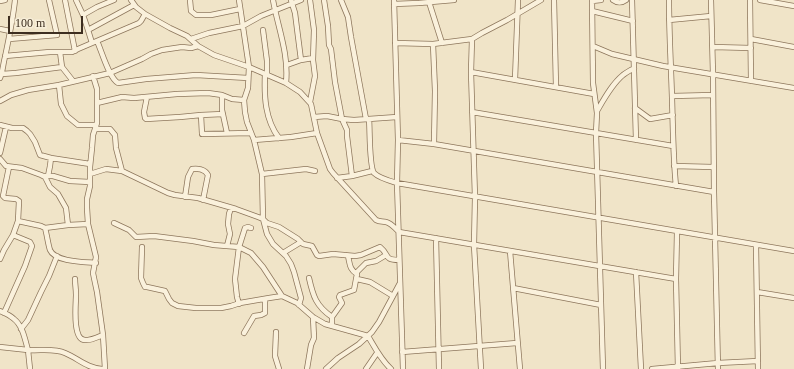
<!DOCTYPE html>
<html>
<head>
<meta charset="utf-8">
<style>
  body { margin:0 }
  #map { position:relative; width:794px; height:369px; overflow:hidden; background:#f0e4c8; font-family:"Times New Roman",serif }
  canvas { display:block }
  .scale { position:absolute; left:8px; top:16px; width:75px; height:18px; box-sizing:border-box; border:2px solid #3d2e20; border-top:0; padding-left:5px; font-size:12px; line-height:14px; white-space:nowrap; color:#3d2e20; -webkit-text-stroke:3px #f7eed8; paint-order:stroke }
</style>
</head>
<body>
<div id="map">
<canvas width="794" height="369"></canvas>
<div class="scale">100 m</div>
</div>
<script>
const g = document.querySelector('canvas').getContext('2d');
g.lineJoin = 'round';
function strokePath(path, color, width, dash) { g.strokeStyle = color; g.lineWidth = width; g.lineCap = dash ? 'butt' : 'round'; g.setLineDash(dash || []); g.stroke(path); }
const minor = new Path2D(`
  M65,0L75,51
  M76,0L83,15L88,30
  M131,0L136,7L145,14L170,28L187,36L198,46L214,55L249,67L286,83L300,92L311,104L317,133L330,169L333,173L376,220C380,222 382,221 386,222C391,223 396,229 399,232L676,279
  M190,0L191,11L196,15H211L240,9
  M239,0L249,67L248,88L244,100L245,112L247,122L254,140L262,174L263,219L267,234L273,244L286,256L291,264L294,272L301,298L299,305
  M273,0C278,28 289,54 286,83
  M291,0L295,13L301,60L313,58
  M324,0L328,26L329,45L331,49L335,82L342,119L347,130V136L352,176
  M341,0L348,17L351,37L366,119
  M394,0L398,140L397,183L403,369
  M554,0L556,87
  M592,0L593,83L597,113L596,133L603,369
  M613,0C617,3 622,3 626,0
  M632,0L636,140
  M669,0C669,33 671,65 672,98C673,128 673,157 676,186
  M711,0L713,74L714,192L718,369
  M750,0L751,81
  M760,0L794,6
  M0,1L5,0
  M592,1L601,0
  M429,2L442,43
  M394,4L419,3L454,0
  M592,11L633,21
  M83,15L97,7L114,0
  M669,20L711,16
  M0,29L10,31
  M263,30L267,61V75
  M9,39L57,35L49,0
  M191,39L209,33L243,26L261,16L301,0
  M472,39L471,72L475,197L474,245L481,369
  M751,39L794,47
  M97,41C102,52 109,78 118,83L146,79L196,75L248,78
  M92,43L88,30L134,5
  M395,43L433,44L472,39L482,33L507,20L541,0
  M433,44L435,91L434,144
  M593,46L612,54L663,66L794,88
  M713,47L751,48
  M60,52L62,67
  M5,56L50,52H72L78,49L139,23L141,21L145,14
  M287,65L301,60
  M471,72L594,94
  M2,74L16,73L62,67L73,81
  M265,74C264,96 265,120 279,138
  M93,76L97,89V123L93,135L92,148L90,167V186L87,199V208L88,224L96,257L93,273L94,278L97,292L103,335L105,369
  M0,78C3,71 3,64 5,57C9,38 13,19 15,0
  M515,80L518,0
  M59,85L61,104L67,116L78,125H96
  M222,95V110L227,133
  M672,96L713,95
  M147,97L144,112L145,118L146,119L180,117L201,115L223,114
  M0,101L11,95L28,90L59,85L110,73L142,59L151,54L162,50L182,47L191,48L198,46
  M310,102L315,76L313,60L314,30L310,0
  M97,103L122,97L134,98L177,94L208,93L222,95L232,99L244,100
  M635,108L650,119L673,115
  M597,111C604,99 612,84 623,75C627,72 631,70 634,68
  M472,112L673,146
  M201,115L202,134L251,133
  M314,117L327,116L342,119L354,120L397,117
  M369,119C370,129 369,166 374,173C379,178 390,181 397,183L794,251
  M0,125L12,128H23L27,131L30,134L35,142L40,155L51,158L50,166L48,176H44
  M95,129H110L115,135L116,148L122,171
  M254,140L291,137L317,133
  M398,140L434,144L714,192
  M0,153L6,127
  M51,158L90,164
  M0,159L6,166L22,168L41,175L45,177L50,187L58,194L66,208L68,225L88,224
  M674,166L713,167
  M9,167L3,196L5,198L16,199L19,201L18,221
  M90,174L106,169L122,171L168,193L175,195L198,198L236,209L258,217L263,219L267,223L279,227L298,239L303,244L312,246L317,255L319,256L333,254L355,256L361,255L380,247C390,255 383,260 399,260
  M262,174L306,169L315,171
  M48,176H53L70,181L90,182
  M337,178L352,176L372,171
  M185,197L188,177L192,169C197,168 205,169 208,175L203,200
  M114,223L129,230L136,237L154,236L193,241L214,245L239,247L251,253L263,267L282,296L297,303L313,317L325,324L368,336C375,348 381,360 391,369
  M45,228L68,225
  M677,232L676,279L678,369
  M436,238L439,369
  M756,245L758,369
  M227,246L230,234L228,224L229,214L231,208
  M142,247L141,278L143,283L145,287H147L165,291L169,299L172,303L178,306L196,308H221L231,306L240,303L269,298L282,296
  M510,251L520,369
  M283,253L301,242
  M0,259L4,250L13,235L18,221L41,226L45,228C47,235 48,244 50,250C55,262 85,262 96,263
  M636,272L641,369
  M356,273L366,263L376,261L386,255
  M309,278C313,296 316,306 332,317
  M75,279C75,284 76,289 76,295C76,303 72,340 85,340C90,341 98,337 103,335
  M357,279L370,282L393,296
  M513,288L601,305
  M757,292L794,298
  M239,304L237,297L235,279L239,247L245,228L248,227L251,228
  M0,311C5,313 10,315 14,319C23,326 25,340 28,350C40,351 54,348 65,353C79,359 87,368 102,369
  M4,313L25,266L32,246L30,242L13,235
  M332,326V317L342,303L339,297L340,295L354,290L357,274C349,269 350,264 348,256
  M21,329L28,320L41,292L49,276L57,256
  M276,332L275,356L279,369
  M244,333L254,316L261,315L265,313V299
  M0,347L28,350L30,369
  M402,352L517,343
  M307,369L311,345L314,338L313,317
  M326,369L338,358L359,344L372,332L379,322L400,283
  M366,369L377,353
  M652,369L718,363L758,361`);
strokePath(minor, '#8d765c', 6);
strokePath(minor, '#faf1dc', 4.5);
</script>
</body>
</html>
